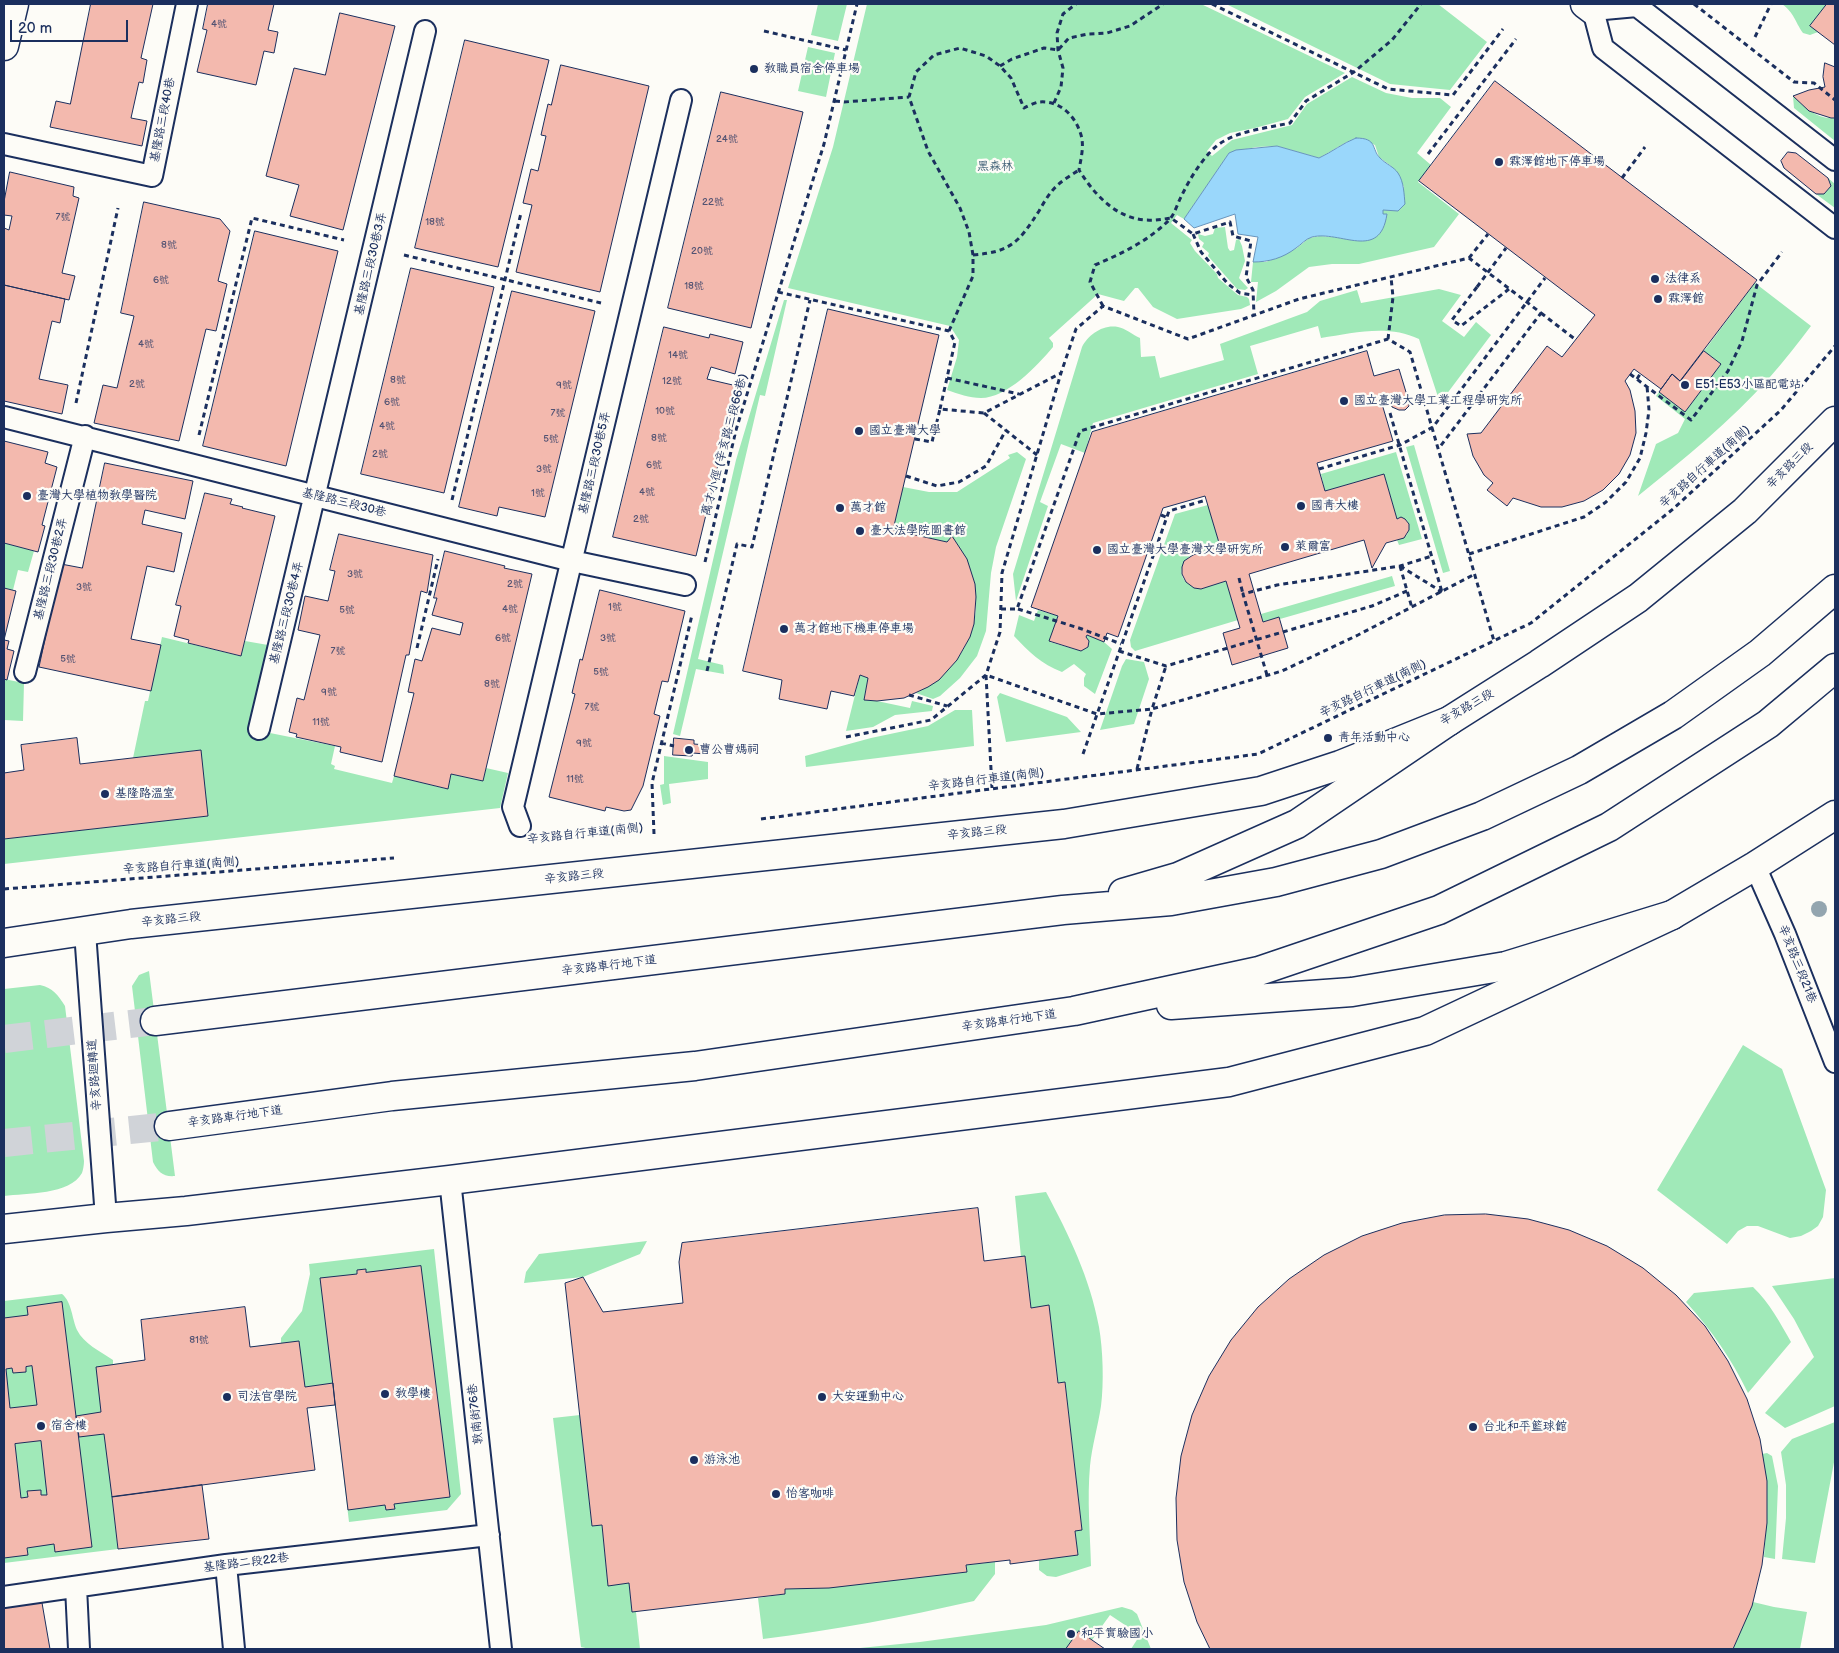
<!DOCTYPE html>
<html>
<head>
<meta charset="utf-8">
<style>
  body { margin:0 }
  #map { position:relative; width:1839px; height:1653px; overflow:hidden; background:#fdfcf7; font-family:"Balsamiq Sans",sans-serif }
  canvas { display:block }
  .frame { position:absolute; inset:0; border:5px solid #1b2f5e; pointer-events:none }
  .scale { position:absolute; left:10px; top:20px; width:118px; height:22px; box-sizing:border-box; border:2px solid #1b2f5e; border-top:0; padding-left:6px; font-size:15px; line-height:18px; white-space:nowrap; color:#1b2f5e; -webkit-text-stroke:4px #fdfcf7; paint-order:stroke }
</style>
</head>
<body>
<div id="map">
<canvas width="1839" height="1653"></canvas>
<div class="frame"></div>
<div class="scale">20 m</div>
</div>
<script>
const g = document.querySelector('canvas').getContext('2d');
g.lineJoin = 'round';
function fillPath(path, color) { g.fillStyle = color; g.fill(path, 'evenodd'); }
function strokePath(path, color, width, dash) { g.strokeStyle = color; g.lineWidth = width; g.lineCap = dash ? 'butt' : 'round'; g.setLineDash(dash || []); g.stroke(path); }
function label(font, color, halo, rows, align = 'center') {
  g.font = font + ' "Balsamiq Sans","LXGW WenKai TC",sans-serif'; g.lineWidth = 4.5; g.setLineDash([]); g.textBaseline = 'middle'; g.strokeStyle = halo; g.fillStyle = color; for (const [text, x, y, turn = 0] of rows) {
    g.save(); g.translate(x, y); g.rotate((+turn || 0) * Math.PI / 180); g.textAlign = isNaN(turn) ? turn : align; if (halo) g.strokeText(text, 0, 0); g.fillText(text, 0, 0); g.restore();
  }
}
const green = new Path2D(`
  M818,4H847L838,41L811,35Z
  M867,4H1201L1345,73L1305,97L1288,119L1255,128L1230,133L1216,140L1207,151L1212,156L1232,140L1292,125L1307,104L1352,77L1386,93L1412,98H1440L1451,107L1417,153L1431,165L1418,182L1459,214L1434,247L1359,264H1332L1309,267L1276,291L1256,302L1258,282H1251L1253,262H1266L1297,248L1309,238L1320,236L1331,237L1387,214H1382L1383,210L1404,187L1391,166L1379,157L1375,145L1356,138C1343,143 1332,151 1319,158L1277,146L1256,147L1229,153L1184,219L1177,215L1171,223L1192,240L1190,243L1195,251L1217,274L1218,278L1238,295L1247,297L1249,299L1250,305L1241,309L1177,319L1153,307L1138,288H1135L1124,301L1098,294L1049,338L1053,343V347C1037,366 1007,398 981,398C969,398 959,394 947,390L957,357L959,340L950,326L788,288L833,147Z
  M1226,4H1438L1487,42L1450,90L1390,84Z
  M1782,4H1827L1810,26L1818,32L1810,35L1803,33C1794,20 1795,14 1782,4Z
  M808,47L835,53L826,97L798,91Z
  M1793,96C1804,107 1818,120 1835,118V141L1794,108Z
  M1828,178L1835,184V208L1816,194H1824L1831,186Z
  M1225,227L1228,248L1230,251L1234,250L1236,240L1239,239L1242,246L1245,261L1239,278L1248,288L1245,290L1237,289L1208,256L1209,253L1202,247L1204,243L1199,239L1198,234L1205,236L1213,234L1215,228Z
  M1755,283L1811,326C1798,343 1784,361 1770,377C1731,421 1684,459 1638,496L1656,444L1678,433L1685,419L1656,396L1659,392L1685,412L1721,364L1704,351Z
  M1439,289L1461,295L1442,321L1464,337L1476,322L1491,335L1440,403L1419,339C1388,324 1353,333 1321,338L1318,326L1250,346L1258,374L1093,423L1085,453L1061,444L1040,502L1048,506L1016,601L1013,574L1082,347C1088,335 1103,324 1118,327C1125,328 1133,335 1140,338L1141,357L1155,356L1160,378L1224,360L1220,344L1307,312L1320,301L1357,290L1361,303Z
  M784,300H787L765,396L760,395L698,659L723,665L724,674L696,669L680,736L673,734L736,460Z
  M1414,445L1450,571L1443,573L1406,447Z
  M1017,452L1026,459L996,547L991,573L986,631L977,656L960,678L940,696L933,699L916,693C979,661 995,592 952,537L947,542L893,530L903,487L929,492H957L1010,458L1008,455Z
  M1396,452L1422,539L1399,545L1397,540L1407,535C1411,527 1408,515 1397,519L1384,474L1325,491L1321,474Z
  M1208,505L1220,546C1211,549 1201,551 1192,555C1183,560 1177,573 1186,582C1190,585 1197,587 1201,589L1226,581L1238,620L1135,651L1131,647L1130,640L1175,514Z
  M4,543L34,551L28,572L18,570L13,590L4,588Z
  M1392,576L1395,586L1280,619L1279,617L1263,622L1261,614Z
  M1038,610L1058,616L1050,642L1081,651L1088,647L1089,641L1086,637L1087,635L1104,642L1112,649L1095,694L1084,686V678L1086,674L1074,664L1062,672C1041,664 1029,652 1014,636L1019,615L1034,621Z
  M162,637L240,656L245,641L268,645L250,729L335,746L331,764L335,766L334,769L392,783L394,776L447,789L451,774L483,781L486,768L508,773L500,808L4,864V839L208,816L200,750L133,758L145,701H148Z
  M1126,659L1144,662L1149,679L1134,724L1100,730L1122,666Z
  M860,675L868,678L864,700L877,701L910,708L912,701L933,706L932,711L895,715L873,727L846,731Z
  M4,679L24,683L23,721L4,720Z
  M1000,693L1067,717L1081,732L1006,742L997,697Z
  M955,710H972L974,746L806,767L805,756L871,738L928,726Z
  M664,756L708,762V779L669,784L671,803L663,805L660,785L664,784Z
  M149,971L175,1176C163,1177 158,1172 153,1162L132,986L139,975Z
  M40,985C53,988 58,995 65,1006L84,1161C84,1165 83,1170 82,1173C70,1195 26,1193 4,1196V989Z
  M1743,1045L1782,1069L1826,1190L1823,1217L1818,1226L1811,1231L1801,1236L1790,1238L1758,1226H1747L1738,1231L1727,1244L1657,1190Z
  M1046,1192C1069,1235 1090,1278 1099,1327C1103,1350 1104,1383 1101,1406C1098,1426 1092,1446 1090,1466C1087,1499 1090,1533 1091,1566L1056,1577L1047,1576L1039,1570V1560L1078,1555L1075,1531L1082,1529L1065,1383H1058L1049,1306L1031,1308L1025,1257H1021L1015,1196Z
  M647,1241L640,1254L583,1277L524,1283L526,1272L539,1254Z
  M434,1249L461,1494L447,1510L349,1522L335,1405L307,1408L112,1496L118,1549L4,1563V1301L62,1294C72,1302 72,1319 77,1330C84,1344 100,1351 113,1360V1364L281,1343V1338L302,1311L310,1274L309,1264Z
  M1835,1278V1406L1785,1428L1765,1413L1814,1357L1794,1319L1772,1286Z
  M1753,1287C1770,1303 1780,1323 1791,1342L1748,1393C1731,1358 1712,1331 1686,1302L1694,1293Z
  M580,1415L592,1526L602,1525L608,1585L629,1583L632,1612H636L640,1649H590L581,1647L553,1418Z
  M1835,1422V1457L1815,1563L1782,1559L1786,1518V1485L1781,1452L1792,1439Z
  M1767,1453L1772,1456L1778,1486L1775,1559L1764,1557C1767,1522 1768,1489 1762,1454Z
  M995,1562V1574L974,1601C904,1617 834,1630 763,1639L758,1598L785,1594V1589L967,1572L966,1565Z
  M1753,1602L1774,1607L1807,1612L1800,1649H1733Z
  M1122,1607L1132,1610L1137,1614L1151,1649H1131L1140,1635L1110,1615L1092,1640L1079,1631L1066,1649H850L920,1642L1046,1625Z`);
const water = new Path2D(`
  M1356,138C1378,138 1371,149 1380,158C1386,164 1394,167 1398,173C1404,182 1404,194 1405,204L1398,211L1383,210V214H1387C1380,262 1340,230 1312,237C1305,239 1301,245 1296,248C1283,258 1269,262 1253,262L1258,237L1238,234L1235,214L1194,228L1184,219L1229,153L1236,150L1277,146L1319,158C1332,152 1343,143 1356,138Z`);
const building = new Path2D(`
  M91,4H153L141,58L147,60L143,83L139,82L131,118L147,121L142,146L50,127L56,101L70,104Z
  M208,4H274L268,30L278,32L274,53L264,51L256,85L197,72L207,30L203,29Z
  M1827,4H1835V45L1810,26Z
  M340,13L395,26L343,230L290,216L299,185L266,176L294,68L325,75Z
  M465,40L549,60L498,267L415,248Z
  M1825,63L1835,67V118H1831L1809,111L1793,96L1809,90L1825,87L1823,77Z
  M561,65L649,86L600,292L516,272L532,205L523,203L531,169L538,171L546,136L541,135L548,104L551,105Z
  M1495,81L1757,280L1680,381L1672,374L1661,389L1634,369L1625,381L1630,390L1635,411L1636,433L1630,455L1619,474L1603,490L1584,501L1562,507H1541L1513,498L1507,506L1487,490L1493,483L1484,475L1473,456L1467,434L1481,433L1547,346L1562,357L1595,315L1419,181Z
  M721,92L803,112L751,328L668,308Z
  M1788,152L1796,153L1828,178L1831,186L1824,194H1816L1784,168L1781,161Z
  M10,172L74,187L73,196L79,198L62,273L75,276L69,300L4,285V228L9,230L12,216L4,215V202Z
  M144,202L220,219L230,231L218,281L227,284L216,331L206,329L179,441L94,423L103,385L117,388L134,316L121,313Z
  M255,231L338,251L286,466L203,446Z
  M411,268L494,287L444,493L361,474Z
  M4,285L65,299L60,323L52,321L39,379L68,385L62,414L4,401Z
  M512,291L595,311L545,517L499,507L497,516L459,507Z
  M828,309L939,335L893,530L947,542L952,536L967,559L975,584L976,597L974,624L970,637L957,660L939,680L928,687L904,698L877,701L864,700L868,678L860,675L854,696L831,691L827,709L779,699L782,680L743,671Z
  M664,327L709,338L710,334L743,342L735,374L711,367L707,379L737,386L696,556L613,537Z
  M1367,351L1374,376L1399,369L1409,402V406L1405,410H1399L1392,407L1391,401L1382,404L1393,441L1317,463L1325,491L1384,474L1397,519L1401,517L1405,519L1409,524V530L1404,538L1386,543L1372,568L1364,540L1249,574L1263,622L1279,617L1288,648L1232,665L1223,633L1240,628L1226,581L1201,589L1194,588L1186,582L1182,574V567L1184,561L1193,555L1220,546L1205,496L1163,508L1118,637L1107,633L1104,642L1087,635L1086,637L1089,641L1088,647L1081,651L1049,641L1058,616L1031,607L1092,432Z
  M1704,351L1721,364L1685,412L1659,392L1672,374L1680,381Z
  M4,441L48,452L45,463L57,467L42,525L45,526L38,552L4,543Z
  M105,463L193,481L185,519L145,510L142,524L182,533L174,572L147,566L131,639L161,645L151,691L39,667L61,564L82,568Z
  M205,493L232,499L230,504L243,507L242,508L275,516L241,656L188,643L189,640L174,636L181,606L176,605Z
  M339,534L433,555L427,593L421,591L409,655H406L382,762L340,752L341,747L296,737L297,734L289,732L297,698L304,700L320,635L298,630L305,596L328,601L335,571L330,570Z
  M445,551L505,566L504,568L532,574L483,781L451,774L448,789L394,776L414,693L408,692L415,659L422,661L432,628L460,635L463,623L432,615L437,598H434Z
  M4,588L16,591L4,640L9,641L7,649L14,651L7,680L4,679Z
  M600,590L685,611L668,682L662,681L654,714L660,716L643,786L631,810L624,811L606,807L605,811L549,797L575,694L572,693L580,659L582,660Z
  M77,738L80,764L201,750L208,816L4,839V773L24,770L21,745Z
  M674,738L694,740V744L706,745L705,754L693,753L692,756L673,755Z
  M978,1208L984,1261L1025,1256L1031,1308L1049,1305L1058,1383L1065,1382L1082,1530L1075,1531L1078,1555L1010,1564V1560L966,1565L967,1572L829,1588L785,1589V1594L632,1612L629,1583L608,1586L602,1525L592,1526L565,1283L583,1277L603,1312L683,1303L679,1262L682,1243Z
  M1486,1214L1528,1219L1569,1230L1607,1246L1643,1268L1676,1295L1705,1326L1728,1361L1747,1399L1760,1439L1767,1481V1523L1762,1565L1752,1606L1733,1649H1210L1197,1622L1184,1582L1177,1540L1176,1498L1181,1456L1192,1415L1209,1376L1231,1340L1258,1307L1289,1279L1324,1255L1362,1236L1402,1223L1444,1215Z
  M421,1266L450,1497L394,1504L395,1509L386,1510L385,1505L348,1510L320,1278L357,1274V1270L366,1269V1272Z
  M62,1302L92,1547L55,1552L54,1544L27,1548L28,1555L4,1558V1318L28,1315L27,1307ZM32,1366L37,1405L10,1408L6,1369L12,1368L13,1373L26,1372V1367ZM41,1441L47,1495H41V1490L27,1491L28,1497L21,1498L15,1444Z
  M245,1307L250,1347L299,1341L305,1387L333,1383L335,1405L307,1408L315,1470L112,1497L104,1434L79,1437L76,1416L101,1412L96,1367L145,1360L141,1320Z
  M202,1485L209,1539L118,1549L112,1497Z
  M41,1597L50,1649H4V1603Z
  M1079,1631L1105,1649H1066Z`);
const primaryTunnel = new Path2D(`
  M4,1039L155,1021
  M4,1143L169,1126`);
const path = new Path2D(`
  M1212,4L1388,89L1453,95L1503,29
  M1694,4L1794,82L1814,83L1835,100
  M764,31L846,50
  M1755,37L1771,4
  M1000,66L1012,59L1044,48L1058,50L1069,38L1088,34L1107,33L1130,26L1163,4
  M835,101L844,102L909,97
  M1054,103L1061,87L1063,68L1058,50L1057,33L1063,14L1076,4
  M1428,154L1516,39
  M1622,178L1645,147
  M1193,234L1201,252L1228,284L1240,293L1253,295
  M404,255L601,303
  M973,255C1011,252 1019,242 1039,211C1043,204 1047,197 1052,191C1059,182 1070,176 1079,170
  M1469,258L1488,234
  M1477,287L1452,320L1461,326L1509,289
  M778,292L949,331L955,342L940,409
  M1103,306L1090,282L1095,265C1121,254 1150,240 1170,219C1175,213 1178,202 1182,195C1190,178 1207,150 1224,141C1243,130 1268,128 1290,123L1306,101L1354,72L1392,40L1421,4
  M1541,313L1576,340
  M949,331L973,276V255L969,232L960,208L928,151L909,97L916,72L934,55L960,48L986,56L1000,66L1011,78L1024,108C1028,106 1034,103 1039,102C1058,100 1074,114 1080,132C1085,144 1081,158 1079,170C1094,194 1116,219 1147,220C1155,221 1163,219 1171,218L1193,234L1230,222L1233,236L1251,241L1246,277L1253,290L1254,315
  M1388,339L1393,297L1391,277
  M1630,374L1691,420L1728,371L1742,341L1757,285L1782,252
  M947,378L1019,394
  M1637,379L1640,374
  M76,403L118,208
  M984,413L1037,455
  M1390,413L1442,592
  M199,435L252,218L344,240
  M915,439L932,442L940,409L984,413L1061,373
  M1319,469L1400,445L1433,427L1545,278
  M906,476L937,486L959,482L986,466L1006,430
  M452,500L521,213
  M1161,515L1166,517
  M1469,554L1584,517L1606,502L1626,482L1640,458L1646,433L1649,410L1647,386
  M705,562L736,430L824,144L857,4
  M1400,566L1442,592
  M1400,566L1412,608
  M1239,578L1243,594
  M1001,609H1017L1080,431L1388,339L1410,352L1494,641
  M1018,609L1082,629L1121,644
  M417,648L438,559
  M1119,651L1166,666L1372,606L1407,591
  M707,671L737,544L752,547L810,300
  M1267,675L1243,594L1277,585L1400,566L1432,556
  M909,695L947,706
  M846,737L931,720L986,675L1000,632L1002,573L1061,373L1076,329L1103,306L1188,339L1299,299L1469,258L1541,313L1439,448
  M661,743L674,746
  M1083,754L1169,511L1206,500
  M1137,769L1152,709L1282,671L1358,635L1475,574
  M992,788L986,675L1097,714L1152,709L1166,666
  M761,819L1258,754L1531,623L1673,509L1781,410L1835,346
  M654,834L652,783L692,615
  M4,889L394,858`);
const lane = new Path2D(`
  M4,144L152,176L187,4
  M1835,160L1637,6L1593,10L1603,48L1835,228
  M4,417L572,561L685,585
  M25,672L85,436
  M259,729L425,31
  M520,826L513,807L681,100
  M1755,866L1785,934L1835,1062
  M85,932L106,1218
  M450,1180L501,1649
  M226,1565L234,1649
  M76,1587L79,1649
  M4,1597L226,1565L489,1535`);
const street = new Path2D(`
  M1585,4L1593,10
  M4,46L14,4`);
const secondary = new Path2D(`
  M4,943L131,924L1064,824L1261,791L1340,765L1449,721L1539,664L1638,598L1745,511L1835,421
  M4,1229L106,1218L186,1211L450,1180L1229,1082L1425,1031L1672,915L1755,866L1835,815`);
const primary = new Path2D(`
  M1123,893L1178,877L1297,824L1449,721
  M1171,1005L1352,992L1506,966L1672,915
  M155,1021L1063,910L1171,901L1276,882L1381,854L1482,816L1579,770L1673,715L1760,653L1835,589
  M169,1126L392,1096L695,1066L1074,1011L1259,971L1439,910L1609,827L1768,724L1835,668`);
const pathBridge = new Path2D(`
  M1477,287L1506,248`);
const trees = [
  [1819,909]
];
const markers = [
  [754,69,5,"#1b2f5e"],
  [1499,162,5,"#1b2f5e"],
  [1655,279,5,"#1b2f5e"],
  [1658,299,5,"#1b2f5e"],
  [1685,385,5,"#1b2f5e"],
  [1344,401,5,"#1b2f5e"],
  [859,431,5,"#1b2f5e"],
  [27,496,5,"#1b2f5e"],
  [1301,506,5,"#1b2f5e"],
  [840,508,5,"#1b2f5e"],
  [860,531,5,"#1b2f5e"],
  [1285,547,5,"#1b2f5e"],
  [1097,550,5,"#1b2f5e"],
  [784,629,5,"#1b2f5e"],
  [1328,738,5,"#1b2f5e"],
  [689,750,5,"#1b2f5e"],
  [105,794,5,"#1b2f5e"],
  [385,1394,5,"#1b2f5e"],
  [227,1397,5,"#1b2f5e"],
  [822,1397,5,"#1b2f5e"],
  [41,1426,5,"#1b2f5e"],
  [1473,1427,5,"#1b2f5e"],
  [694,1460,5,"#1b2f5e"],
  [776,1494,5,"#1b2f5e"],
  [1071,1634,5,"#1b2f5e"]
];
const numberNames = [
  ["4號",219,24],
  ["24號",727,139],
  ["22號",713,202],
  ["7號",63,217],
  ["18號",435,222],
  ["8號",169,245],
  ["20號",702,251],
  ["6號",161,280],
  ["18號",694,286],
  ["4號",146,344],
  ["14號",678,355],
  ["8號",398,380],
  ["12號",672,381],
  ["2號",137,384],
  ["9號",564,385],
  ["6號",392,402],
  ["10號",665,411],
  ["7號",558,413],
  ["4號",387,426],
  ["8號",659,438],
  ["5號",551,439],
  ["2號",380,454],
  ["6號",654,465],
  ["3號",544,469],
  ["4號",647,492],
  ["1號",538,493],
  ["2號",641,519],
  ["3號",355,574],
  ["2號",515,584],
  ["3號",84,587],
  ["1號",615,607],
  ["4號",510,609],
  ["5號",347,610],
  ["6號",503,638],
  ["3號",608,638],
  ["7號",338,651],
  ["5號",68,659],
  ["5號",601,672],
  ["8號",492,684],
  ["9號",329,692],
  ["7號",592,707],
  ["11號",321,722],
  ["9號",584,743],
  ["11號",575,779],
  ["81號",199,1340]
];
const poiNames = [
  ["教職員宿舍停車場",764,69],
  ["霖澤館地下停車場",1509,162],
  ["法律系",1665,279],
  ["霖澤館",1668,299],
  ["E51-E53小區配電站",1695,385],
  ["國立臺灣大學工業工程學研究所",1354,401],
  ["國立臺灣大學",869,431],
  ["臺灣大學植物教學醫院",37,496],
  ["國青大樓",1311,506],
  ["萬才館",850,508],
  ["臺大法學院圖書館",870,531],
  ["萊爾富",1295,547],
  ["國立臺灣大學臺灣文學研究所",1107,550],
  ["萬才館地下機車停車場",794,629],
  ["青年活動中心",1338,738],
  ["曹公曹媽祠",699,750],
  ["基隆路溫室",115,794],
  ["教學樓",395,1394],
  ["司法官學院",237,1397],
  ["大安運動中心",832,1397],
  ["宿舍樓",51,1426],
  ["台北和平籃球館",1483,1427],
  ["游泳池",704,1460],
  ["怡客咖啡",786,1494],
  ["和平實驗國小",1081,1634]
];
const streetNames = [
  ["基隆路三段40巷",163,120,-79],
  ["基隆路三段30巷3弄",371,264,-77],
  ["萬才小徑 (辛亥路三段66巷)",725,445,-75],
  ["基隆路三段30巷5弄",595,463,-77],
  ["辛亥路三段",1790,466,-45],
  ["辛亥路自行車道(南側)",1705,467,-42],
  ["基隆路三段30巷",344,503,14],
  ["基隆路三段30巷2弄",51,569,-76],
  ["基隆路三段30巷4弄",287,613,-76],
  ["辛亥路自行車道(南側)",1373,689,-26],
  ["辛亥路三段",1467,708,-30],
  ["辛亥路自行車道(南側)",986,780,-7],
  ["辛亥路三段",977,833,-6],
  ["辛亥路自行車道(南側)",585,834,-6],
  ["辛亥路自行車道(南側)",181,866,-4],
  ["辛亥路三段",574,877,-6],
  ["辛亥路三段",171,920,-6],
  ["辛亥路三段21巷",1797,964,68],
  ["辛亥路車行地下道",609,966,-7],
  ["辛亥路車行地下道",1009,1021,-8],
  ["辛亥路迴轉道",95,1075,-94],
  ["辛亥路車行地下道",235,1117,-8],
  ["敦南街76巷",476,1414,-96],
  ["基隆路二段22巷",246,1563,-7]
];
const parkNames = [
  ["黑森林",995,167]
];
fillPath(green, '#a0e9b8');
fillPath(water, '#9ad7fb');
strokePath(water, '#6794bc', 1);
fillPath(building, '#f3b9ae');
strokePath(building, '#1b2f5e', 1);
strokePath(primaryTunnel, '#d0d3d8', 28, [28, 14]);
strokePath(lane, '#1b2f5e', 24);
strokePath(street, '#1b2f5e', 31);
strokePath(secondary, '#1b2f5e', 31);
strokePath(primary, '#1b2f5e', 31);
strokePath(path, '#1b2f5e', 3, [5, 4]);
strokePath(lane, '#fdfcf7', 20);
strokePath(street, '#fdfcf7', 28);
strokePath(secondary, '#fdfcf7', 28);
strokePath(primary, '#fdfcf7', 28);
strokePath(pathBridge, '#1b2f5e', 3, [5, 4]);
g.fillStyle = '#93a5af';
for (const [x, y] of trees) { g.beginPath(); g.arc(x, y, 8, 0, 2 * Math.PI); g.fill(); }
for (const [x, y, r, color] of markers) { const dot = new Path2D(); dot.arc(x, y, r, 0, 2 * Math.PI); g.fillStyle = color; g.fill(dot); strokePath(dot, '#fdfcf7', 2); }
label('10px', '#515272', null, numberNames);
label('12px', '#1b2f5e', '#fdfcf7', poiNames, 'left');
label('12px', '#1b2f5e', '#fdfcf7', streetNames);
label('12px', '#3c5e74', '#fdfcf7', parkNames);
</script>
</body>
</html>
